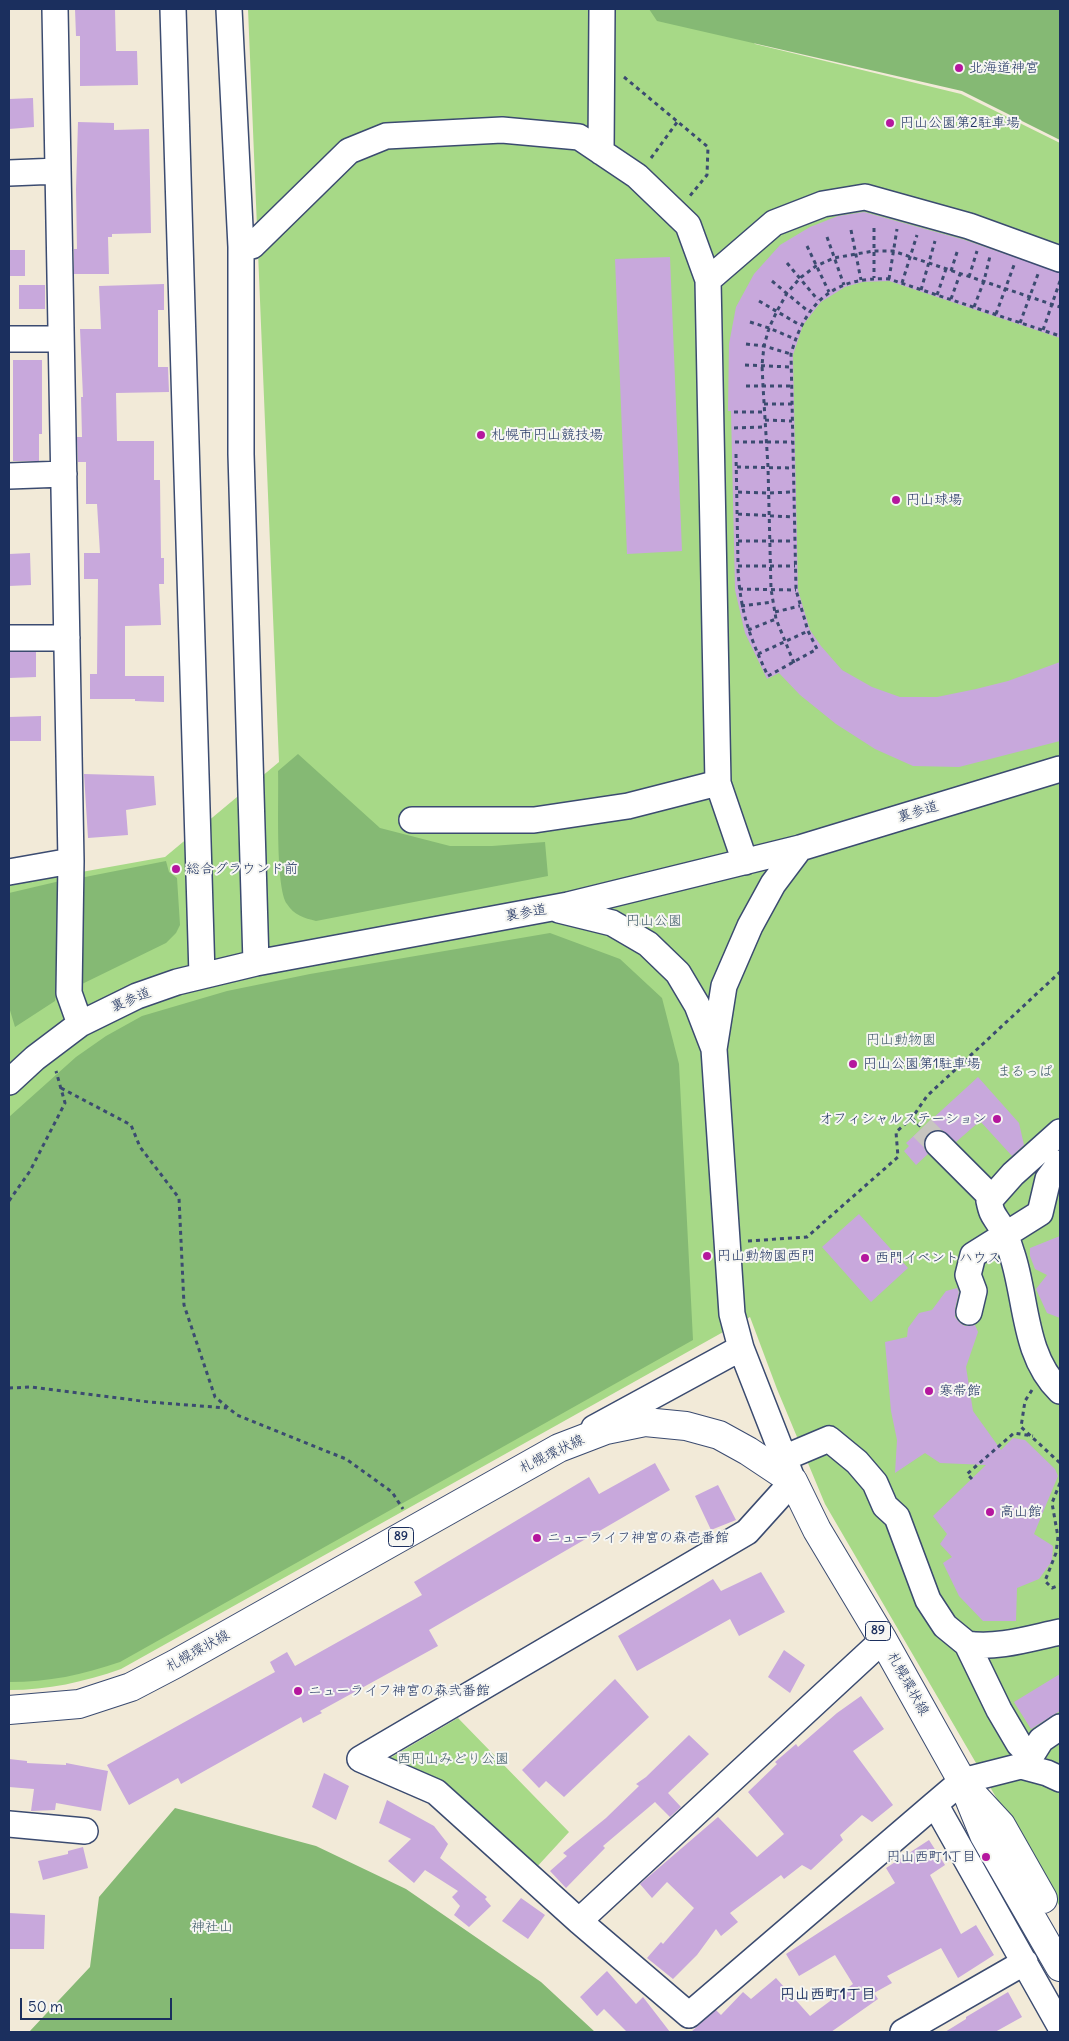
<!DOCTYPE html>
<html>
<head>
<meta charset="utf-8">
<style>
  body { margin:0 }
  #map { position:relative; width:1069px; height:2041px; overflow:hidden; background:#f2ead8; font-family:Delius,sans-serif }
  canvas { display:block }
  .frame { position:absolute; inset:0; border:10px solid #1b2f5e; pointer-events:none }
  .scale { position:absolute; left:20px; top:1998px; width:152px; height:22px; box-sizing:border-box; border:2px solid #1b2f5e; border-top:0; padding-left:6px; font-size:15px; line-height:18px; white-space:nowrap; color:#1b2f5e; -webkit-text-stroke:4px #f6f6f2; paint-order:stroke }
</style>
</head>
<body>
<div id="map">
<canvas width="1069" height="2041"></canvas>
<div class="frame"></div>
<div class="scale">50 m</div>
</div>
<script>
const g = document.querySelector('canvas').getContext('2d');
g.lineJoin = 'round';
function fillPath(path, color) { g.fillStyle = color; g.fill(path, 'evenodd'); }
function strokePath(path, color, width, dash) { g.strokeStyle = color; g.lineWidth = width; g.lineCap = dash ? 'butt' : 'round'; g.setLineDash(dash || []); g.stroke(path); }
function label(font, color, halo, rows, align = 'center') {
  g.font = font + ' Delius,"Klee One",sans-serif'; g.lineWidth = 4; g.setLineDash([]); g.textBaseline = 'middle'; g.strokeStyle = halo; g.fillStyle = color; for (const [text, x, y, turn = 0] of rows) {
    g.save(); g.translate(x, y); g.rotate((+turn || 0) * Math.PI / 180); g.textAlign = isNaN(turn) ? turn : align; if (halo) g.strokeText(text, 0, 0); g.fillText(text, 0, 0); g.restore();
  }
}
const green = new Path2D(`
  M248,9H723L755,44L961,94L1060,143V1907L825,1504L777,1389L750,1317L121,1669C84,1682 48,1690 9,1690V885L165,857L279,762Z
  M458,1718L569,1832L534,1870L448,1794L390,1758Z`);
const forest = new Path2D(`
  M649,9H1060V140L962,91L657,21Z
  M298,754L380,828L450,846H492L545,842L548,876L316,921C304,918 294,915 287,904C275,887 279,796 278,771Z
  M166,861L169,872L177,878L180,925L176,933L166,943L82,984L80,878Z
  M60,881L59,977L55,1001L15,1027L9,1007V893Z
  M550,933L620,959L662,998L679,1064L693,1340L120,1662C82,1675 49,1682 9,1682V1117L76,1057L106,1036L142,1016L227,991L310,974Z
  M175,1808L316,1846L406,1889L541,1982L595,2032H29L90,1967L99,1897Z`);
const building = new Path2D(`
  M75,9H115L116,51H137L138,85L80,86V36H76Z
  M33,98L34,127L9,129V99Z
  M78,122L114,123V130L149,129L151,233L112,234V237H108L109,274H74V249H77L76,189Z
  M864,212L965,240L1060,273V338L889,281L863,282L845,287L821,302L803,325L793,355L798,590L810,630L821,646L842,670L872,687L900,697H937L976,689L1008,681L1060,662V741L959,767L913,766L875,749L836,724L800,695L779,673L767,679L745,633L735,590L731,411H728L729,344L736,307L754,274L780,245L810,227L838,216Z
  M9,250H25V276H9Z
  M670,257L682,551L627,554L615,259Z
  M164,284V310H158V367H168L169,392L116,393L117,441H154V480H160L161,558H164V584H159L161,625L125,626V676H164V702L135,701V699H90V674H97L98,579H84V553H100L97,504H86V462H78L77,437H82L81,397H83L80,329H101L99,286Z
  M19,285H45V309H19Z
  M13,360H42V434H39V461H13Z
  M30,553L31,585L9,586V554Z
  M9,652H36V677L9,678Z
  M41,716V741H9V717Z
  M84,774L154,776L156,805L126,810L128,835L88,838Z
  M978,1077L1019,1123L1024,1145L1012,1156L980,1121L956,1142L942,1130H935L928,1134L924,1141V1148L928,1154L916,1165L904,1151L909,1146L906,1143Z
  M859,1214L908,1268L871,1302L822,1247Z
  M1060,1236V1318L1047,1313L1036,1289L1047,1275L1035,1269L1030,1256V1248Z
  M957,1288L959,1292L955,1309V1317L960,1323L965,1326L975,1325L978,1332L966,1367L973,1411L1001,1450L1013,1438L1025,1440L1055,1469L1058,1476L1034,1534L1053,1546L1052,1561L1039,1579L1017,1588L1016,1621H983L959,1596L943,1563L952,1557L940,1544L947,1534L933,1516L986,1465L940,1463L925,1453L895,1473L897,1440L891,1411L885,1342L907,1337L908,1328L919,1313L932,1310L946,1291Z
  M655,1463L670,1490L429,1630L438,1646L320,1711L322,1713L303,1723L301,1717L181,1784L178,1778L129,1805L107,1765L275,1672L270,1662L287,1652L295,1666L422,1595L414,1582L589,1477L599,1494Z
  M718,1485L736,1520L711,1530L695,1496Z
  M761,1572L785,1612L739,1636L730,1619L637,1671L618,1636L713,1579L721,1591Z
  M784,1650L805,1665L790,1693L768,1677Z
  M1060,1674V1711L1031,1729L1014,1702Z
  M615,1679L649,1717L564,1797L546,1781L539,1788L522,1770Z
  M861,1696L884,1729L853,1751L893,1805L872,1822L862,1815L840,1835L843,1840L811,1870L802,1865L784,1879L781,1875L730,1913L738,1922L721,1936L716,1929L697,1955L673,1979L647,1958L661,1942L663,1944L694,1908L667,1882L652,1898L640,1884L718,1817L757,1857L784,1834L748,1792L777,1764L775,1762L796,1744L798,1747L837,1713Z
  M689,1735L709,1754L668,1793L681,1807L670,1817L655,1802L603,1846L605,1848L566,1888L550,1871L567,1856L563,1853L606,1818L639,1786L636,1784L646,1777Z
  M9,1759L27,1761V1763L66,1765V1763L108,1771L101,1811L56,1803L55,1810L31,1811L34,1789L9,1787Z
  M324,1773L349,1786L336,1820L312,1807Z
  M387,1800L434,1826L448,1844L440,1858L487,1897L485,1899L491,1906L469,1927L454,1915L460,1906L452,1897L458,1891L425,1870L414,1883L388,1861L411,1839L379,1823Z
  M929,1840L945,1865L930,1875L961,1934L976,1925L994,1955L958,1978L941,1948L887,1976L892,1983L874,1993L878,1999L831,2032H691L716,2010L721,2015L743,1992L751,1999L776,1978L810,2016L853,1984L835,1955L799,1976L786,1954L895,1883L886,1868Z
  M83,1847L88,1868L43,1880L38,1861L68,1854V1851Z
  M521,1898L545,1915L528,1939L502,1921Z
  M9,1913L45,1915L44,1949H9Z
  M607,1971L636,2004L643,1997L670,2032H627L604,2009L597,2016L580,1997Z
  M1008,1992L1022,2017L995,2032H945L966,2019V2017Z`);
const minorTunnel = new Path2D(`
  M922,1128L938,1144`);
const path = new Path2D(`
  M624,77L708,147L707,175L689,197
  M651,158L678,121
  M874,228V278
  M851,230L861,280
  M827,237L844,285
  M807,246L829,292
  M787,263L818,300
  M951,271L958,249
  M969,277L977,251
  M889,279L897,229
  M772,281L809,312
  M902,283L917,235
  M921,290L935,241
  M937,295L946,269
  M951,299L960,274
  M759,301L800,325
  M974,307L984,281L990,256
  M996,314L1014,265
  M750,322L769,328L795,339
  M1020,323L1038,274
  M1043,330L1060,281
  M746,344L764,346L791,354
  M745,365L791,367
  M746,386H791
  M764,404H792
  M734,412H764
  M765,420L792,421
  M734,428L765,427
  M735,442H792
  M736,454L738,563
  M737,467L792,468
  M738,492L768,493L792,492
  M738,514L793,517
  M738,541H794
  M738,566H795
  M738,569C740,611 750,638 768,676L817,649L808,631L796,590L791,354C805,303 834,276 889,279L1060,336
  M739,589L796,590
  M741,606L773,602
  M775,612L800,606
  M748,630L776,619
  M758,654L808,631
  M794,663L776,619L771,589L768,467L763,386L762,365L764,346L769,328L777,311L787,293L800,278L816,266L834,258L873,251H893L1060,307
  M61,1088L131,1125L140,1147L179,1198L184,1305L215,1397L237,1415L346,1459L392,1492L403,1509
  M912,1118L922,1128
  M9,1201L30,1171L65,1103L56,1071
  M748,1241L807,1237L898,1157L896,1132L912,1118L927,1096L1060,972
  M9,1388L31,1387L149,1402L227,1408
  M1032,1390L1025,1401L1021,1427L1060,1463
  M972,1479L967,1474L1014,1433L1033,1436
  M1060,1483L1052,1503L1058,1537L1056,1553L1045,1581L1052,1588L1060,1585`);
const minor = new Path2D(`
  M55,9L71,861L69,993L80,1024
  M173,9L202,975
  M229,9L241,247V454L256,963
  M601,152L602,9
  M9,173L58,171
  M241,247L252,246L349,151L386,136L502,130L579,137L637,176L688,225L708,280L718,783L745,862
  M708,280L774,223L823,204L865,197L969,226L1060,259
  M9,339H61
  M9,476L64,474
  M9,638H67
  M412,820H534L628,806L718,783
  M800,848L773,884L750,926L724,986L714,1049L732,1314L741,1348L793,1481L747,1532L360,1759L436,1792L579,1921L689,2015L935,1804
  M9,872L71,861
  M559,910L612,923L648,944L678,973L697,1005L714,1049
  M9,1082L35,1058L80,1024L137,996L177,982L256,963L568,905L800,848L1060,769
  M1060,1132L1013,1174L989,1201C992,1215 993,1214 1000,1225C1005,1233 1009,1244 1012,1254C1027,1299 1023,1355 1060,1391
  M938,1144L992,1198
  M969,1312L974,1291L968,1275L973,1255L1040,1213L1048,1179L1060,1163
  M594,1428L741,1348
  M784,1458L829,1439L857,1462L875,1483L885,1506L897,1517L928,1600L945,1626L967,1644L999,1710L1019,1744L1031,1756L1021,1766
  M967,1644C997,1649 1031,1638 1060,1632
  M1031,1756L1041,1740L1060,1727
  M1060,1779L1047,1773L1021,1766L962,1781L935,1804L1060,2026
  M9,1824L85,1831
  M579,1921L883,1640
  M903,2032L1025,1962`);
const major = new Path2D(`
  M9,1710L79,1704L131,1687L175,1664L559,1448L606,1430L645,1422L686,1426L719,1435L748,1451L793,1481L817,1530L883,1640L962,1781L984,1835L1060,1967
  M976,1798L1001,1825L1043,1899`);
const markers = [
  [959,68,5,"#b5179e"],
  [890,123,5,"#b5179e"],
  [481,435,5,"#b5179e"],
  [896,500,5,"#b5179e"],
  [176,869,5,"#b5179e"],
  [853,1064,5,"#b5179e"],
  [997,1119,5,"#b5179e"],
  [707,1256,5,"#b5179e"],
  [865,1258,5,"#b5179e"],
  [929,1391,5,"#b5179e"],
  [990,1512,5,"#b5179e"],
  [537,1538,5,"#b5179e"],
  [298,1691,5,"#b5179e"],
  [986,1857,5,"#b5179e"]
];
const shields = [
  [401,1537,25],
  [878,1631,25]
];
const shieldNames = [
  ["89",401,1537],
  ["89",878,1631]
];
const poiNames = [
  ["北海道神宮",969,68],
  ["円山公園第2駐車場",900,123],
  ["札幌市円山競技場",491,435],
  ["円山球場",906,500],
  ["総合グラウンド前",186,869],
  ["円山公園第1駐車場",863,1064],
  ["オフィシャルステーション",987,1119,"right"],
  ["円山動物園西門",717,1256],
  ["西門イベントハウス",875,1258],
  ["寒帯館",939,1391],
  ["高山館",1000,1512],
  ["ニューライフ神宮の森壱番館",547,1538],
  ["ニューライフ神宮の森弐番館",308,1691],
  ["円山西町1丁目",976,1857,"right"]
];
const streetNames = [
  ["裏参道",918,812,-17],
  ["裏参道",526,913,-10],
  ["裏参道",131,1000,-23],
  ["札幌環状線",552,1454,-26],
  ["札幌環状線",198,1651,-29],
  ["札幌環状線",908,1684,61]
];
const parkNames = [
  ["円山公園",654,921],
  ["円山動物園",901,1040],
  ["まるっぱ",1025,1072],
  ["西円山みどり公園",453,1759],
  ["神社山",212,1927]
];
const neighbourhoodNames = [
  ["円山西町1丁目",828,1995]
];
fillPath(green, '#a7d987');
fillPath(forest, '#85b974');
fillPath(building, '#c8a8dc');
strokePath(minorTunnel, '#c7c5c0', 25, [25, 12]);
strokePath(minor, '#3b4b70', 28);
strokePath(major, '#3b4b70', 30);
strokePath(path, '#3b4b70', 3, [4, 4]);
strokePath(minor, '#fff', 25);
strokePath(major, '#fff', 28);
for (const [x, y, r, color] of markers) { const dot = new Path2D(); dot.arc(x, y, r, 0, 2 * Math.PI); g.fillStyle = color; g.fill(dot); strokePath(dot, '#f6f6f2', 2); }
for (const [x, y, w] of shields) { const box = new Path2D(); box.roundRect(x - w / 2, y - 9.5, w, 19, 4); g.fillStyle = '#f6f6f2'; g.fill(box); strokePath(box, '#1b2f5e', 1); }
label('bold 12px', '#1b2f5e', null, shieldNames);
label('14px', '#1b2f5e', '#f6f6f2', poiNames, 'left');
label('14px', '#1b2f5e', '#f6f6f2', streetNames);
label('14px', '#3e5a68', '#f6f6f2', parkNames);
label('bold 15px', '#1b2f5e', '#f6f6f2', neighbourhoodNames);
</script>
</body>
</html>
